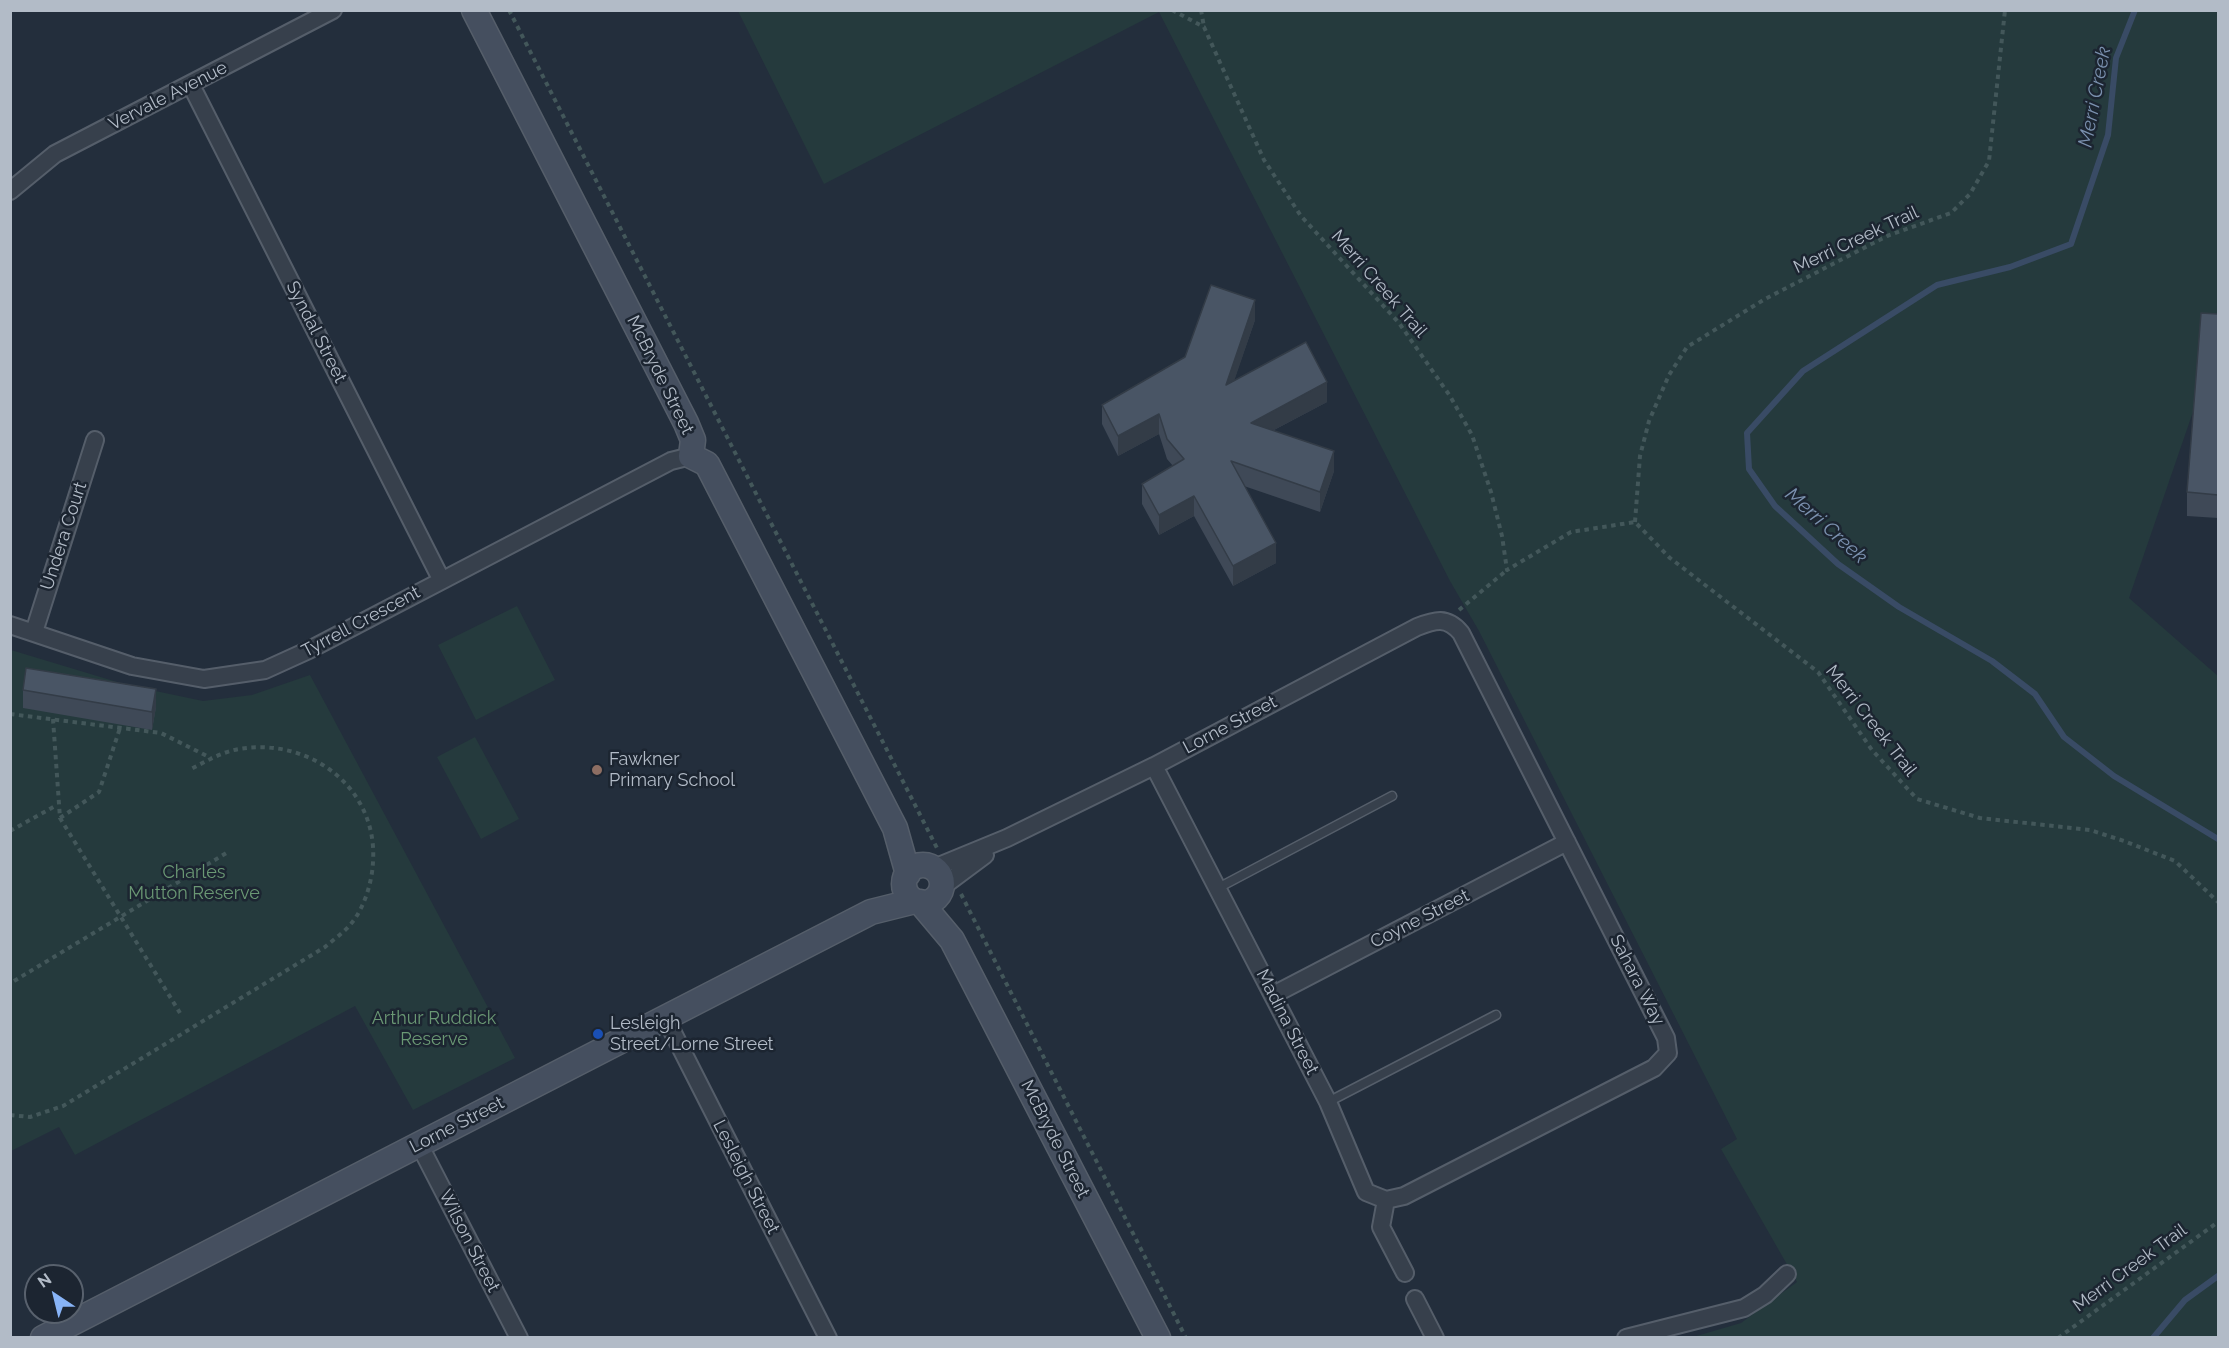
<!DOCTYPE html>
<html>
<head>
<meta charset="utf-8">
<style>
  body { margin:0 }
  #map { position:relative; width:2229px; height:1348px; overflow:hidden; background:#232e3c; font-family:Raleway,sans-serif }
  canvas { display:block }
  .frame { position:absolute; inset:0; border:12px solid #b2bbc7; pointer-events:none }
  .north { position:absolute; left:24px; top:1264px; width:60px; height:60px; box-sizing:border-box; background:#1c2531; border:2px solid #58616d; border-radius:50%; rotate:325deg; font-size:16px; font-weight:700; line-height:24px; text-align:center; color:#b2bbc7 }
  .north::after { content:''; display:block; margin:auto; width:21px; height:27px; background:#88b4f7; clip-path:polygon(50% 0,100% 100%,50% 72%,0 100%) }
</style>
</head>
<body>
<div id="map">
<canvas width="2229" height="1348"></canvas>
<div class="frame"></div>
<div class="north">N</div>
</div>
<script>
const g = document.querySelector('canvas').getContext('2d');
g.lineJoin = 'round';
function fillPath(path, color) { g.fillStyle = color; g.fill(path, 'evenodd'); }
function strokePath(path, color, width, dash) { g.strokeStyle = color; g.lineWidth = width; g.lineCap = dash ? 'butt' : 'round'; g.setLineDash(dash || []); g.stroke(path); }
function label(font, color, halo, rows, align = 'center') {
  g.font = font + ' Raleway,sans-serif'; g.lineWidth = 5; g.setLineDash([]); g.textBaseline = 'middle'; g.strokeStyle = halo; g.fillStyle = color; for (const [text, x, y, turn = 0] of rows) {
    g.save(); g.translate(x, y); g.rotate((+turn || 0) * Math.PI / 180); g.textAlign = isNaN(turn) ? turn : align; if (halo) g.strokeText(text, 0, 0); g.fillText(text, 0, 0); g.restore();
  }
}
const green = new Path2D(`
  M738,11H2218V339L2129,598L2218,676V1337H1693L1741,1323L1797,1282L1721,1149L1737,1139L1479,631L1450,581L1159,12L824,184Z
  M517,606L555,680L476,720L438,645Z
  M11,650L127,685L203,701L252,695L310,675L515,1058L413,1110L355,1006L75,1155L59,1127L11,1151Z
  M475,737L519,819L481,839L437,757Z`);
const stream = new Path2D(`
  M2135,10L2116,58L2108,135L2071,244L2010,267L1937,285L1803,371L1747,433L1749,469L1775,506L1838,564L1899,607L1992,661L2035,694L2064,737L2114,776L2218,839
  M2153,1338L2185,1300L2218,1276`);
const path = new Path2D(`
  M509,10L938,850
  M1097,10H1101
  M1172,10L1204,27L1264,160L1301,216L1399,323L1450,396L1472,435L1491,492L1502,536L1507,570L1571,532L1635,522L1670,558L1818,672L1872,750L1917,799L1980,818L2090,830L2124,841L2175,861L2218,902
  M1201,10L1204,27
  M1635,522L1640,456L1649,421L1669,375L1687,347L1765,299L1887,236L1951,213L1970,194L1989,161L2005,10
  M1459,610L1507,570
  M10,714L161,733L211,758
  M53,719L60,818L180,1013
  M60,818L99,792L120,728
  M10,831L57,805
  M961,894L1186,1338
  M14,981L228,852
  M10,1115L30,1117L63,1106L325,947C333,940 343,933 350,925C364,909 372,883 373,862C378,788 310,737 239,749C221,752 205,762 189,770
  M2058,1338L2218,1222`);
const lane = new Path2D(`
  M1218,888L1392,796
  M1328,1102L1496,1015`);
const street = new Path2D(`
  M191,85L441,579
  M10,191L55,154L333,10
  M10,625L132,666L204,679L265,670L309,650L671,461L691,456
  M34,632L95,440
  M1154,766L1328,1102L1366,1192L1386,1200
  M934,868L1007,838L1154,766L1417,627C1435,620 1447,616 1461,633L1666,1038L1668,1053L1654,1068L1404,1196L1386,1200
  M942,887L985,855
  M1273,995L1567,842
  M665,1017L828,1338
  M419,1144L519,1338
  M1386,1200L1381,1227L1405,1273
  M1415,1299L1435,1338
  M1626,1338L1744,1308L1765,1295L1787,1274`);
const secondary = new Path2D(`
  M474,10L686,423L693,440L691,456L707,464L895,828L908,874
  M904 884a19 19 0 1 1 38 0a19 19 0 1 1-38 0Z
  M920,902L952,940L1158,1338
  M43,1338L871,912L915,901`);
const wall = new Path2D(`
  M2218,314V518L2187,516V492Z
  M1255,320L1234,380L1327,402L1274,430L1334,471L1320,512L1244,486L1276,563L1233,586L1194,516L1159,535L1142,504V484L1173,466L1167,459L1159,434L1118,456L1102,424V405Z
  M23,690L156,707L152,730L23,708Z`);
const shadedWall = new Path2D(`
  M1255,300V320L1226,405V385Z
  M1327,382V402L1251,442V423Z
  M1159,414V434L1118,456V436Z
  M1334,451V471L1320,512V492Z
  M1194,496V516L1159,535V515Z
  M1276,543V563L1233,586V566Z
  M156,689V707L152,730V712Z`);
const building = new Path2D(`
  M1211,285L1255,300L1226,385L1306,342L1327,382L1251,423L1334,451L1320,492L1231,461L1276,543L1233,566L1194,496L1159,515L1142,484L1184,459L1167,439L1159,414L1118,436L1102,405L1185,357Z
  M2201,313L2218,314V495L2187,492Z
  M26,668L156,689L152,712L23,690Z`);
const markers = [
  [597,770,6,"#8d6e63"],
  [598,1034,6,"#1a4fb4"]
];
const streetNames = [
  ["Vervale Avenue",168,96,-27],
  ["Merri Creek Trail",1856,240,-25],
  ["Merri Creek Trail",1379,284,49],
  ["Syndal Street",316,332,63],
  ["McBryde Street",660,375,64],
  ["Undera Court",64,536,-72],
  ["Tyrrell Crescent",361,622,-28],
  ["Merri Creek Trail",1871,721,52],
  ["Lorne Street",1230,725,-28],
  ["Coyne Street",1420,919,-27],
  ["Sahara Way",1637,980,63],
  ["Madina Street",1287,1022,63],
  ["Lorne Street",457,1125,-27],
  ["McBryde Street",1055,1139,63],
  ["Lesleigh Street",746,1177,63],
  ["Wilson Street",469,1241,63],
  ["Merri Creek Trail",2130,1268,-36]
];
const poiNames = [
  ["Fawkner",609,760],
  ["Primary School",609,781],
  ["Lesleigh",610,1024],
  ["Street/Lorne Street",610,1045]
];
const parkNames = [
  ["Charles",194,873],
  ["Mutton Reserve",194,894],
  ["Arthur Ruddick",434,1019],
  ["Reserve",434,1040]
];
const waterNames = [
  ["Merri Creek",2095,97,-79],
  ["Merri Creek",1826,526,42]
];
fillPath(green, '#253a3d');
strokePath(stream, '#394b65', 6);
strokePath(lane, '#555e6a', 11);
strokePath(street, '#555e6a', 20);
strokePath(secondary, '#555e6a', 27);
strokePath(path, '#43575a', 4, [4.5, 4.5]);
strokePath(lane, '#37404c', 8);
strokePath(street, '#37404c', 16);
strokePath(secondary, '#454f5f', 24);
fillPath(wall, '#3f4957');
fillPath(shadedWall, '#333c47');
fillPath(building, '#495565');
strokePath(building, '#333c47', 1.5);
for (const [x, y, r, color] of markers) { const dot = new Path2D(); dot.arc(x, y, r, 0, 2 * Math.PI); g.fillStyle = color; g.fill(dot); strokePath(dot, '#1c2531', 2); }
label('18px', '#b2bbc7', '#1c2531', streetNames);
label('18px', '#b2bbc7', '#1c2531', poiNames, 'left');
label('18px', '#6a9874', '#1c2531', parkNames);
label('italic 20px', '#7b91af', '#1c2531', waterNames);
</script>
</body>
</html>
